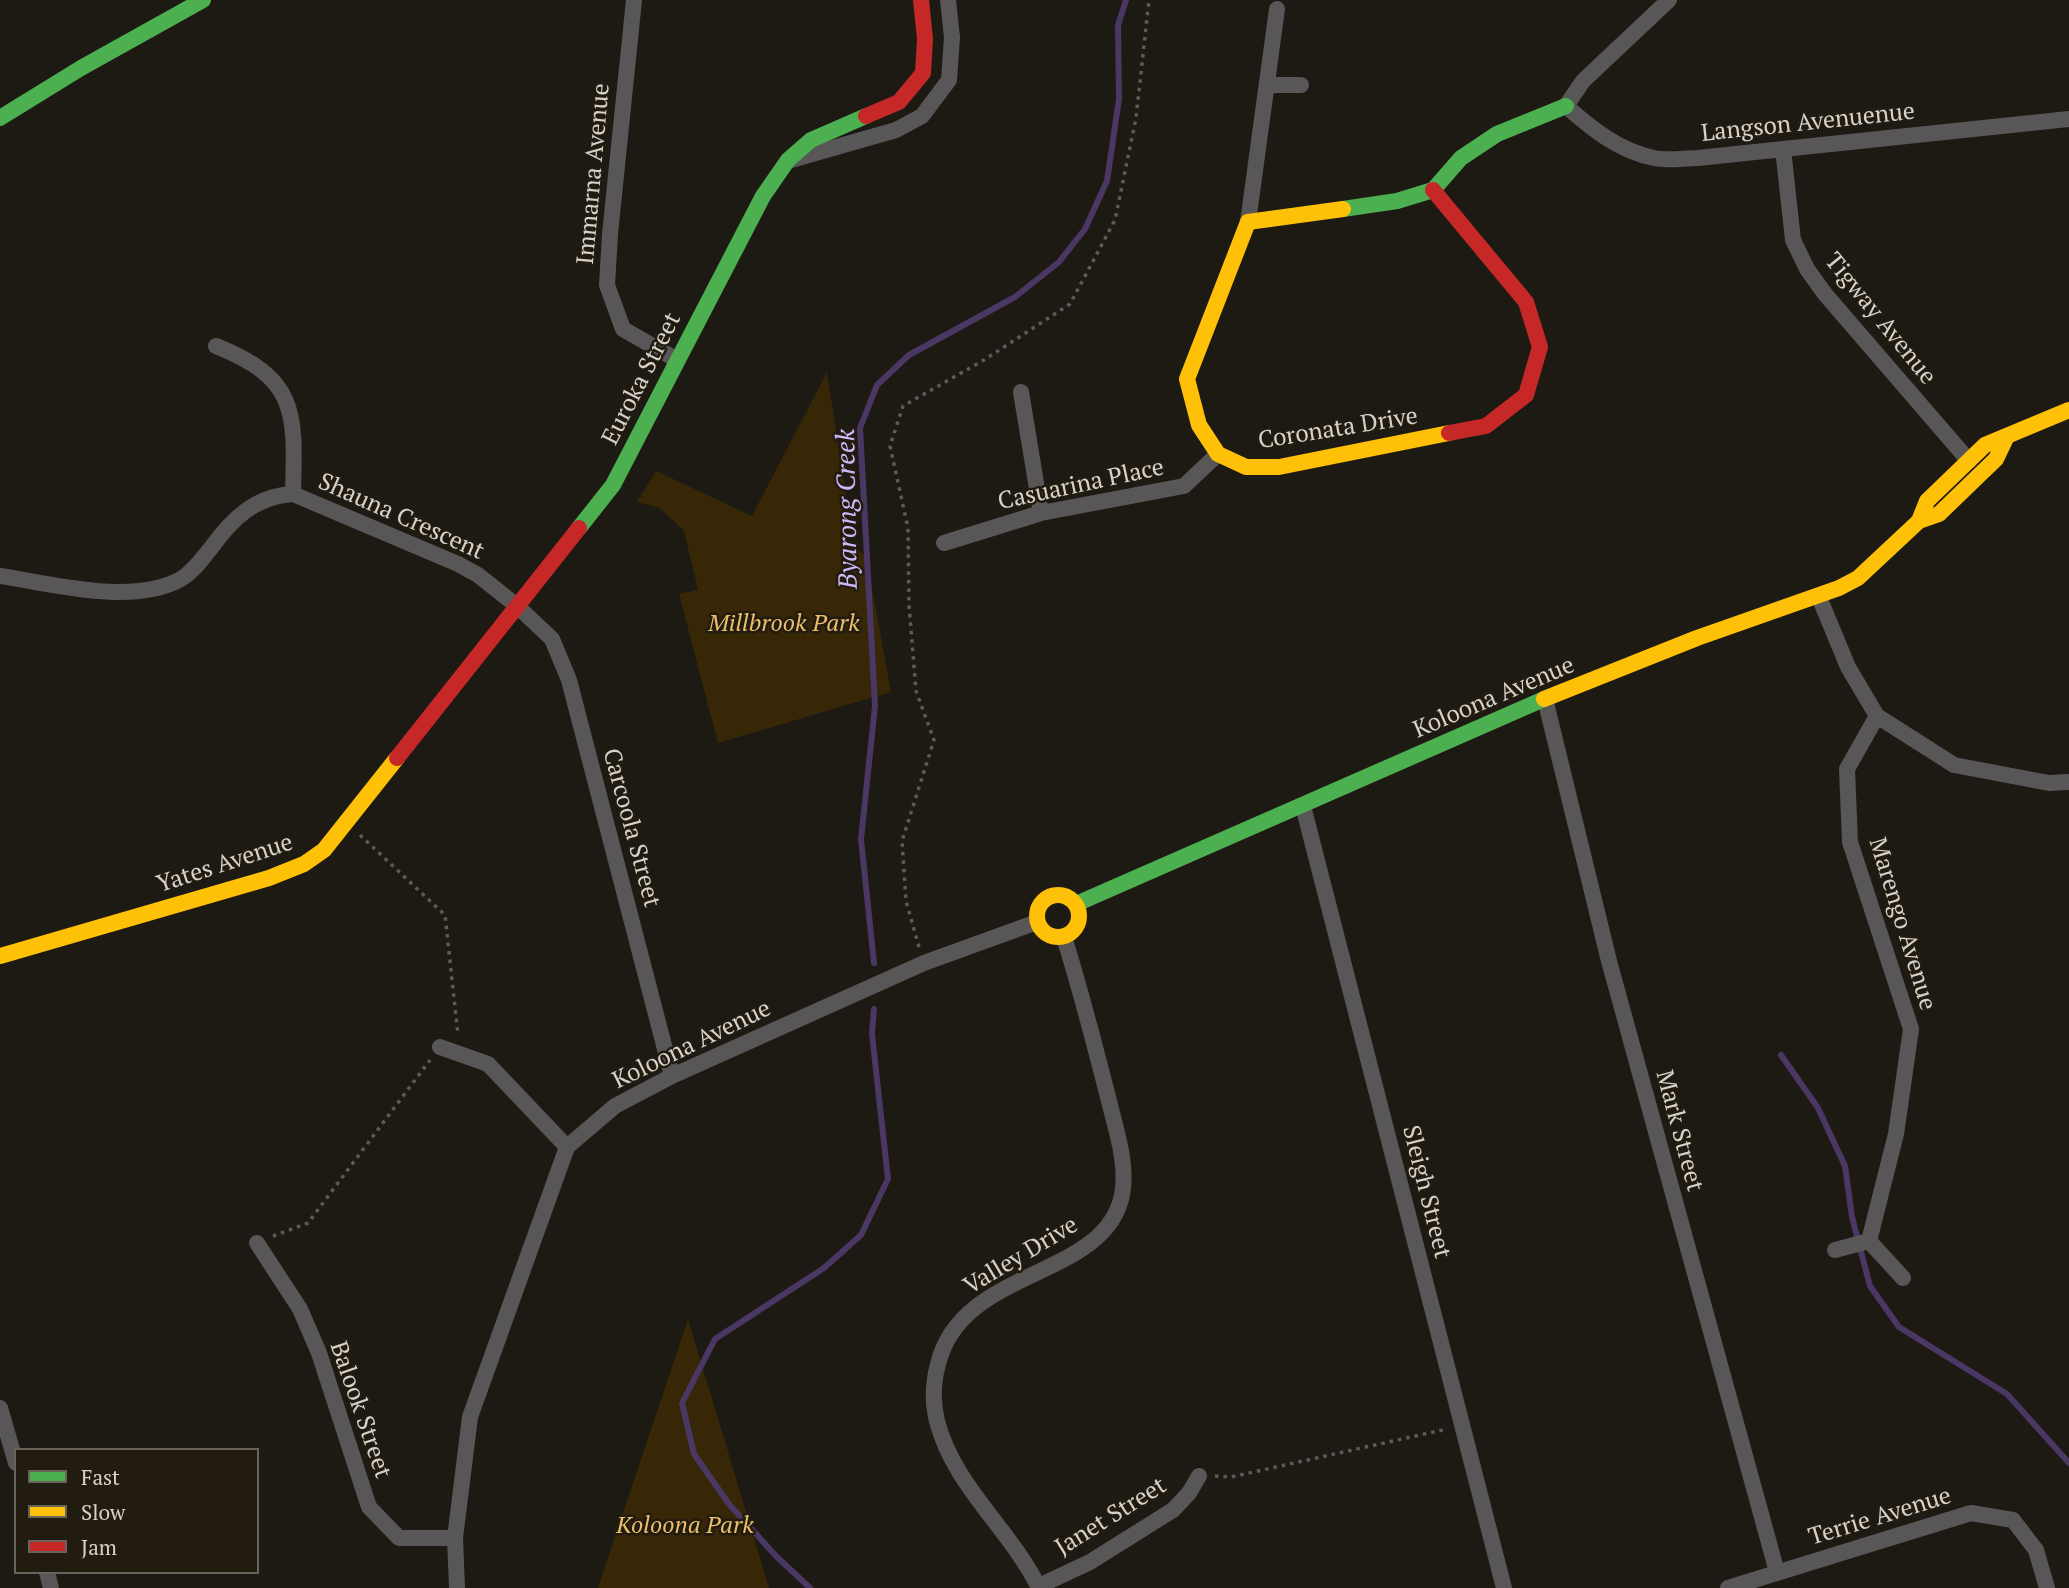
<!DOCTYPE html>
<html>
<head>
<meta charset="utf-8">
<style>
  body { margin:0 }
  #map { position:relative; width:2069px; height:1588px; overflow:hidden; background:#1d1a14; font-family:"PT Serif",serif }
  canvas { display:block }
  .legend { position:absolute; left:14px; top:1448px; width:245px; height:126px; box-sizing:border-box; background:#211b10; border:2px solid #69645b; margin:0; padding:9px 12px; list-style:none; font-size:21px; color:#d6d2cb }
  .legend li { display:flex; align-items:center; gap:14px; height:35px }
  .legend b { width:35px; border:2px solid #69645b }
</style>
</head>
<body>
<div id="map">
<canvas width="2069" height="1588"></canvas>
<ul class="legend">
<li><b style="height:9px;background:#4caf50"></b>Fast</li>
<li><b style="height:9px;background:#ffc107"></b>Slow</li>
<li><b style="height:9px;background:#c62828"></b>Jam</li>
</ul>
</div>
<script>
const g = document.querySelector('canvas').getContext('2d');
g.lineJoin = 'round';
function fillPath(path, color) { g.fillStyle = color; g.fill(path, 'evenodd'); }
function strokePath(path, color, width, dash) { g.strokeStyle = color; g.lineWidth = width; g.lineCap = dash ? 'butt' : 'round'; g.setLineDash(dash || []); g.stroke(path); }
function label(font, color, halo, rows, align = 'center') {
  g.font = font + ' "PT Serif",serif'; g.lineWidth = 5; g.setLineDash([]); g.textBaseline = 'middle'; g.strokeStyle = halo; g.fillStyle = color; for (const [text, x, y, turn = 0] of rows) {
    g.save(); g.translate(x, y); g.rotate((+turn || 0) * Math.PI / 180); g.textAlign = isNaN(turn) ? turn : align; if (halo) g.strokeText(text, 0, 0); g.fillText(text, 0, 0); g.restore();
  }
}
const green = new Path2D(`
  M827,372L846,496L840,537L866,556L891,692L718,743L679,594L698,590L684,531L660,508L637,502L656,471L752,516Z
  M688,1319L769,1588H598Z`);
const stream = new Path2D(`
  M874,963L861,839L875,706L860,428L877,385L909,355L1015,297L1059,262L1085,229L1107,181L1119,99L1118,25L1126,0
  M1781,1055L1818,1108L1845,1166L1852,1217L1870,1286L1899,1327L2007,1394L2069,1463
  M810,1588L776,1556L729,1504L694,1454L682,1403L715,1339L824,1268L861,1235L888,1179L872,1034L874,1009`);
const path = new Path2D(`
  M360,835L445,915L458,1035
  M919,947L906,901L902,841L934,740L916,691L909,605L908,528L890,446L903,406L984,360L1070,304L1115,220L1136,118L1149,0
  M273,1236L308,1223L430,1060
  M1215,1476L1231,1477L1447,1429`);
const street = new Path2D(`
  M634,0L610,234L607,285L623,329L677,360
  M1669,0L1583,81L1566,106C1592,129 1619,151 1654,158C1667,161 1684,158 1698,158L2069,119
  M1267,85H1301
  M1783,149L1793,240L1807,269L1825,294L1969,461
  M791,160L896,130L922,116L949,80L952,37L948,0
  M1248,222L1277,9
  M216,346C299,379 295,414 293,494
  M1021,392L1041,513
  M944,543L1041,513L1184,486L1218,454
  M0,576C53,584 132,606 181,579C194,571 202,559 211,548C232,519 255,496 293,494L458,564L478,575L517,606L552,639L569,680L672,1076
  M1819,597L1848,667L1877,716L1847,769L1850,842L1911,1029L1896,1134L1869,1241L1835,1250
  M1545,699L1609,961L1777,1572
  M1877,716L1954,765L2049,783L2069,782
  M1303,806L1504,1588
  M440,1047L488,1064L567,1147
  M1869,1241L1903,1278
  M257,1243L300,1309L319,1353L369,1507L399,1538H455
  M0,1408L16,1463
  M47,1572L51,1588
  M1039,1586L1090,1562L1173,1510L1189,1493L1199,1476
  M457,1588L455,1538L470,1417L567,1147L615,1106L672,1076L924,963L1037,922
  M1039,1588C1011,1530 953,1485 937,1421C932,1402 933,1383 938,1364C962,1266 1105,1280 1122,1195C1128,1165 1116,1130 1109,1101C1095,1046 1081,991 1064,937
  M1728,1588L1971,1513L2013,1520L2036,1550L2047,1588`);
const fast = new Path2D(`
  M0,118L81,68L203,0
  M1343,209L1397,201L1433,190L1461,158L1497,134L1566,106
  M579,528L613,485L763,196L788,160L811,140L866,116
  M1076,904L1544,699`);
const slow = new Path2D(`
  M1343,209L1248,222L1187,379L1199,425L1218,454L1246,467H1279L1449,433
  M1919,521L1927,501L1985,445L2069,410
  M1544,699L1697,638L1839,588L1858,578L1919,521L1939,514L1996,459L2006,438
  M1037 916a21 21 0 1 1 42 0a21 21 0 1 1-42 0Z
  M0,956L269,878L304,864L324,850L397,758`);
const jam = new Path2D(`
  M866,116L899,102L923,73L925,39L921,0
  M1433,190L1526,302L1540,347L1526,395L1486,426L1449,433
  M397,758L579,528`);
const streetNames = [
  ["Langson Avenuenue",1808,123,-6],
  ["Immarna Avenue",594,174,-85],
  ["Tigway Avenue",1880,319,51],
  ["Euroka Street",642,379,-63],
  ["Coronata Drive",1338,429,-9],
  ["Casuarina Place",1081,485,-12],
  ["Shauna Crescent",401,517,24],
  ["Koloona Avenue",1494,698,-23],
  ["Carcoola Street",631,828,75],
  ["Yates Avenue",225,864,-18],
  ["Marengo Avenue",1902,924,73],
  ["Koloona Avenue",692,1045,-26],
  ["Mark Street",1679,1131,75],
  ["Sleigh Street",1426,1192,76],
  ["Valley Drive",1021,1256,-31],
  ["Balook Street",360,1410,71],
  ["Janet Street",1111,1517,-32],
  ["Terrie Avenue",1880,1517,-17]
];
const parkNames = [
  ["Millbrook Park",784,624],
  ["Koloona Park",685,1526]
];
const waterNames = [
  ["Byarong Creek",848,509,-91]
];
fillPath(green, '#372707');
strokePath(stream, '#4a3763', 6);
strokePath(path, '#5c5b5a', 3.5, [3.5, 5]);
strokePath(street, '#585657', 16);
strokePath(fast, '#4caf50', 16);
strokePath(slow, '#ffc107', 16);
strokePath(jam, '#c62828', 16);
label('24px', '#d6d2cb', '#211b10', streetNames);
label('italic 24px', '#ecbd6a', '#211b10', parkNames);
label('italic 26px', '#d0b8f8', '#211b10', waterNames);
</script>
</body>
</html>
